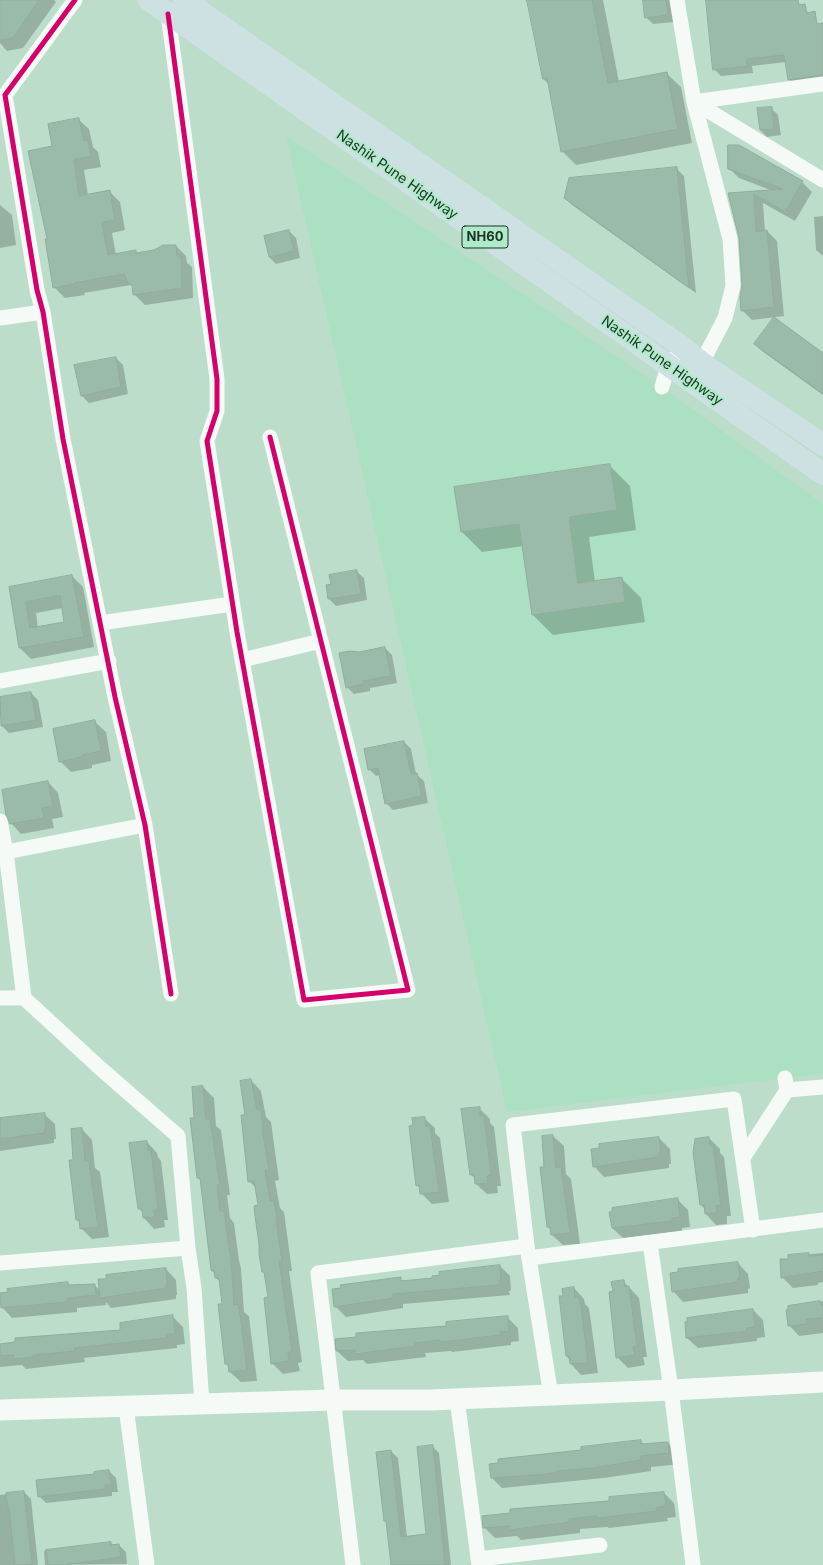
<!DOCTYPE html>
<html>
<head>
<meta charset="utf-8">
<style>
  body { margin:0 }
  canvas { display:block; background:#bcddca }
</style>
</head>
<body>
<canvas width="823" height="1565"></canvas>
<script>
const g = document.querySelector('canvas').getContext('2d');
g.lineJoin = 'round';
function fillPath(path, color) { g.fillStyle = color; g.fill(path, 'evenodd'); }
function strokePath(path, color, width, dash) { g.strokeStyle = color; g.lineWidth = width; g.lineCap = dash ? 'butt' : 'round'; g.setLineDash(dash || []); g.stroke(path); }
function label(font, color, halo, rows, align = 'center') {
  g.font = font + ' Inter,sans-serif'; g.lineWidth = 4; g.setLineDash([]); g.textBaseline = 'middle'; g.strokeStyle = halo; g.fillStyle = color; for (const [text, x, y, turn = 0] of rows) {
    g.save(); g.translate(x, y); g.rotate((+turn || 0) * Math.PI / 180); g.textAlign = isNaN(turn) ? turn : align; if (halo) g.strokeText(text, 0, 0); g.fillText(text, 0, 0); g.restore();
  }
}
const built = new Path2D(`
  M286,136L662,387L823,504V1074L785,1078L507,1112Z`);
const shadow = new Path2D(`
  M6,0H54L56,2L23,48L7,51L0,43V9Z
  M528,0H603L619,82L666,73L681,87L692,143L576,165L562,151L549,84L543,79Z
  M644,0H672L674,22L653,24L646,17Z
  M707,0H794L759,33L823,24V83L796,86L789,79L786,62L752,66L753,73L721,76L714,69Z
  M771,108L778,115L781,135L767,137L760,130Z
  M78,119L89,129L93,147L98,152L101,167L84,170L88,195L109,191L120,202L125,230L112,233L116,255L136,251L138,254L176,246L186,256L187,263L192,267L193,298L145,305L134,294L133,287L131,285L84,293L85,295L65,298L54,287L48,240L53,147Z
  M729,168L802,182L812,192L795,221L763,203L765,232L767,231L777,241L784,316L752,320L742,310L743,286L740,238L730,194L773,191L739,178Z
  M677,169L684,176L696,293L572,205L565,198Z
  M0,205L12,215L16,245L0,248Z
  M823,216V259V256L816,250L814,217Z
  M289,231L296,238L300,258L276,264L269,257Z
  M755,344L823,354V395L762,351Z
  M116,358L123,365L128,394L89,403L82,396Z
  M609,465L630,486L636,530L589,537L595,582L621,578L641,598L645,622L553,635L533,615L523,546L482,552L462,532Z
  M356,571L364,578L367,600L336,606L329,599L332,585Z
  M72,576L83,587L94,647L31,659L20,648L10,588ZM63,608L66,623L38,628L36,613Z
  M385,648L392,655L397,683L370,688V691L354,694L347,687L360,653Z
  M31,693L38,700L43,727L9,733L2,726L0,714V698Z
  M95,722L106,732L111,761L92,765V768L71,772L60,761Z
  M404,742L411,749L416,774L424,781L428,803L393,810L386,803L380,775L376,776L369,769Z
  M48,782L58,793L63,817L52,819L54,828L21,834L11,823Z
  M251,1080L261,1091L266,1117L271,1122L279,1180L275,1181L280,1208L284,1212L292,1271H289L302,1362L298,1363L300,1371L283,1374L272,1363L269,1298L266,1274L263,1272L259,1206L256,1188L249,1181L246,1115Z
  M203,1087L214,1098L216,1126L221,1130L230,1195H227L230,1218L234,1223L239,1260L241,1269L244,1312L249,1316L250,1325L257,1381L241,1382L230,1372V1367L226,1364L221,1283L216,1278L215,1274L211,1270L202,1182L198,1178L195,1119Z
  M479,1108L490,1119V1123L494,1127L501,1186H497L498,1193L487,1194L476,1184V1179L471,1175Z
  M44,1114L55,1124L56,1139H54V1143L0,1151V1119Z
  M424,1118L435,1128V1133L440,1138L449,1202L432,1204L421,1193V1189L417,1185L414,1126Z
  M82,1129L92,1140L95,1168L100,1172L109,1237L92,1239L81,1228V1224L77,1220Z
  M553,1136L564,1146L566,1174L571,1179L580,1244L563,1245L552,1235V1230L548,1227L545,1168Z
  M659,1138L670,1149L671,1164H669V1168L604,1177L594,1166Z
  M709,1138L720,1149V1153L724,1157L731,1216H727V1224L716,1225L706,1214L705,1209L701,1205Z
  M147,1142L157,1153L158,1157L161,1161L168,1220H164L165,1227L154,1229L144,1218L143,1213L139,1208Z
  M678,1200L688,1210L690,1227L682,1228V1231L623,1238L612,1228Z
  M823,1253V1282L818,1283V1285L793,1288L782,1277L789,1259V1256Z
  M738,1263L748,1274L750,1288L748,1289V1293L683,1302L673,1291Z
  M500,1266L510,1276L511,1291H509L510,1295L403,1304V1308L346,1317L335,1306L400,1278L404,1282L433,1279L441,1276Z
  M166,1269L176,1280L177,1295H176V1299L111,1308L106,1302V1305L77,1308V1312L12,1318L2,1307L67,1283L71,1286L94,1285L100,1290Z
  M623,1281L639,1298L647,1357H643L645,1365L628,1368L617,1357L614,1292Z
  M574,1288L584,1299L585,1304L589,1308L598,1373L581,1375L571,1364L570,1360L566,1356Z
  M823,1301V1333L799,1336L789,1325V1306Z
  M753,1310L763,1320L765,1337L757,1338V1341L698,1348L687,1338L686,1323Z
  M173,1317L183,1327L185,1344L177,1345V1348L84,1358L85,1362L26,1369L22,1365L0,1367V1345L121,1331Z
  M507,1317L518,1328L519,1341L511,1342V1345L452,1352L451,1351L425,1353L426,1357L367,1364L363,1360L348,1361L337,1351L357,1338L447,1327Z
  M641,1441L644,1445L668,1443L679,1454L680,1464L651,1467V1471L604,1478L502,1488L492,1478L582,1451Z
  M432,1446L439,1453L451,1565H392L388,1524L385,1521L377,1452L391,1451L398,1458L407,1537L427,1535Z
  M109,1471L116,1478L118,1492H112V1496L46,1503L39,1496L95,1474Z
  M24,1492L31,1499L38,1565H0V1495Z
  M664,1493L674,1503L676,1517L667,1518L668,1521L609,1528L607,1527L580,1529V1533L521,1540L517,1536L495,1538L484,1527L511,1514L610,1502Z
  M111,1543L114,1546L119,1545L126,1552L127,1564L45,1565L44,1551Z`);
const building = new Path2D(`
  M0,0H39L13,38L0,40Z
  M527,0H592L608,83L667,72L678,129L561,152L547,78L543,79Z
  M643,0H666L668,15L645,18Z
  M706,0H798L799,5L805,4L807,13L815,11L817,24L823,23V75L788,80L784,55L746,59L747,66L713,70Z
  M772,107L774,129L760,130L757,108Z
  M79,118L84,141L88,140L91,157L74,159L79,196L110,190L115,220L102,222L108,255L136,250V253L154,250L163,245H176L177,256H181L182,288L133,295L132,285L128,283L124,274L74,283V284L53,288L45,239H47L28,151L52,146L48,124Z
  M728,145H739L803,181L785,212L754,194L756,232L767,230L774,307L741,311L740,297L742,285L739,238L728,193L783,189L728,169Z
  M677,167L689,288L564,198L569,178Z
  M289,230L294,251L269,257L264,236Z
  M774,317L823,353V394L754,344Z
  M116,357L121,387L81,396L74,365Z
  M610,464L617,510L569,517L578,583L622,577L625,602L532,615L519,524L461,532L454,487Z
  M357,570L361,594L328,599L326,585L331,584L329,575Z
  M72,575L84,637L19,648L9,587ZM60,596L64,622L30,628L26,602Z
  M385,647L391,676L363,681L364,684L346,688L339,653L350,651L359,652Z
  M31,692L36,720L1,726L0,697Z
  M95,720L101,751L82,755V757L59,762L53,729Z
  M404,741L411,774L417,773L422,796L385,804L378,768L368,770L364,749Z
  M48,781L53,806L42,808L44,818L10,824L6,815L2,790Z
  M251,1079L257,1110H261L263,1129H262L269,1170H265L270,1201H274L277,1219L276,1220L282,1261H279L292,1352H288L289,1361L271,1364L264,1298L268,1297L264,1272H262L259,1254V1244L255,1216L254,1206L258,1205L254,1181L248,1182L241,1115H245L240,1081Z
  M203,1086L206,1119H210L217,1166L220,1185H217L220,1211H224L229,1248L231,1258L234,1305L238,1304L240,1314L247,1370L229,1372L228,1364H225L218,1304H222L219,1278H215L214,1270H211L200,1178H197L190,1118H194L192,1087Z
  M480,1107V1116L484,1115L491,1175L487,1176L488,1183L475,1184L474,1174L470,1175L461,1109Z
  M45,1113L46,1129H44V1133L0,1139V1118Z
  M425,1117L426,1127L430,1126L439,1192L420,1194L419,1185L416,1186L409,1126L413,1125L412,1118Z
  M82,1128L85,1161H89L98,1227L80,1229L79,1220H76L69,1160H73L71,1129Z
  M553,1135L556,1168L561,1167L570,1233L551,1235L550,1227H547L540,1167H544L542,1136Z
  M659,1137L661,1153H659V1157L593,1167L591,1149L599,1148V1144Z
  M709,1137L710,1146L713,1145L721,1205L716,1206L717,1213L705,1214L704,1205H700L693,1152L695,1139Z
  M147,1141L148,1150H151L158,1209L154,1210L155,1217L143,1218L142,1209H138L129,1143Z
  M678,1198L680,1217L672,1218V1221L612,1228L609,1212H612V1208Z
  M809,1253V1256L823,1255V1271L781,1278L780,1259H788V1255Z
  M738,1262L740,1278H738V1282L672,1292L670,1273L678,1272V1269Z
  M500,1265L501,1281H499L500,1285L393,1294V1298L334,1307L332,1289L341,1288L340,1285L401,1277V1281L432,1278V1276L440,1275L439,1272Z
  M166,1268L167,1284L166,1285V1288L100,1298L98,1279H106V1275Z
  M624,1280L625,1287L629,1286L637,1346L633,1347L635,1355L616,1358L609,1292L613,1291L611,1282Z
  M68,1282V1285L95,1284L96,1295L67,1298V1302L1,1308L0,1293L8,1292L7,1289Z
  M574,1287L575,1297H579L581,1306L588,1363L570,1364L569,1356H566L559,1296H563L562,1289Z
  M820,1301L821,1305H823V1318L806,1319L807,1324L788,1326L786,1310L788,1309V1306Z
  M753,1309L755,1327L746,1328L747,1331L686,1338L685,1322H687V1318Z
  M173,1315L175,1334H166L167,1338L74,1348L75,1351L33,1355V1357L14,1359V1355L0,1356V1344L15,1342V1338L120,1330V1323Z
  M508,1316L509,1331L500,1332L501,1335L441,1342L440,1340L415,1343L416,1346L355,1354V1350L336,1351L335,1339L356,1337V1333L446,1326V1322Z
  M641,1440V1444L668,1442L669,1453L640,1456L641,1460L593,1468L557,1471V1472L548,1474L491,1478L489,1464L498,1463V1459L581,1450V1447Z
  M433,1445L445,1565H391L386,1521H384L376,1452L391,1450L401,1537L426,1534L417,1447Z
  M109,1470L111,1485H105V1489L38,1497L36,1480L94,1474V1472Z
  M24,1491L32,1564L15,1565L9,1508H8L6,1493Z
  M664,1492L666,1506L657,1507V1511L597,1518V1516L569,1519L570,1522L509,1530V1526L483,1528L482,1516L510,1513V1509L609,1501V1497Z
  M111,1542V1545L119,1544L121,1557L64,1565H48L46,1550Z`);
const street = new Path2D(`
  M75,0L5,95L37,290L43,312L63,439L115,697L145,825L171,994
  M677,0L694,102L730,239L733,286L725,318L698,370
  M168,14L217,379V411L207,441L237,632L304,1000L408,990L270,437
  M694,102L823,180
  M694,102L823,84
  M0,318L43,312
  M662,387L668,366L673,359
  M100,623L232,604
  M242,660L321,641
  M0,681L109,661
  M0,821L6,852L24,998L100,1068L178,1136L188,1248L194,1288L202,1404
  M6,852L145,825
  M0,998H24
  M787,1090L823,1087
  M743,1158L787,1090L785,1078
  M650,1243L671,1390L693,1565
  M527,1246L513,1125L734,1099L753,1230
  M529,1258L823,1220
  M0,1263L188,1248
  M457,1399L479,1565
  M126,1407L147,1565
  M478,1559L600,1545
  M353,1565L318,1273L527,1246L551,1396`);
const secondary = new Path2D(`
  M0,1410L332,1400H431L671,1390L823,1382`);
const highway = new Path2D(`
  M149,0L823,474
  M184,0L681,346L702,363L823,445`);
const cycleway = new Path2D(`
  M75,0L5,95L37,290L43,312L63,439L115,697L145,825L171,994
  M168,14L217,379V411L207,441L237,632L304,1000L408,990L270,437`);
const shields = [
  [485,237,46]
];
const shieldNames = [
  ["NH60",485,237]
];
const streetNames = [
  ["Nashik Pune Highway",397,175,35],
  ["Nashik Pune Highway",662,361,35]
];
fillPath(built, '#ace0c2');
fillPath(shadow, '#0003');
fillPath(building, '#9abbaa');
strokePath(building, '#92ac9d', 1);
strokePath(street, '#f5faf7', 15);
strokePath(secondary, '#f5faf7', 21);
strokePath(highway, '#cde0e2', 22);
strokePath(cycleway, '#d6006c', 5);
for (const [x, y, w] of shields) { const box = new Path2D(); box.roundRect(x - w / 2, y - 11, w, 22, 3); g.fillStyle = '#afeac9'; g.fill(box); strokePath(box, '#1b3225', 1); }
label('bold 13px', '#1b3225', null, shieldNames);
label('14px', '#1b3225', '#afeac9', streetNames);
</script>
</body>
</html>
